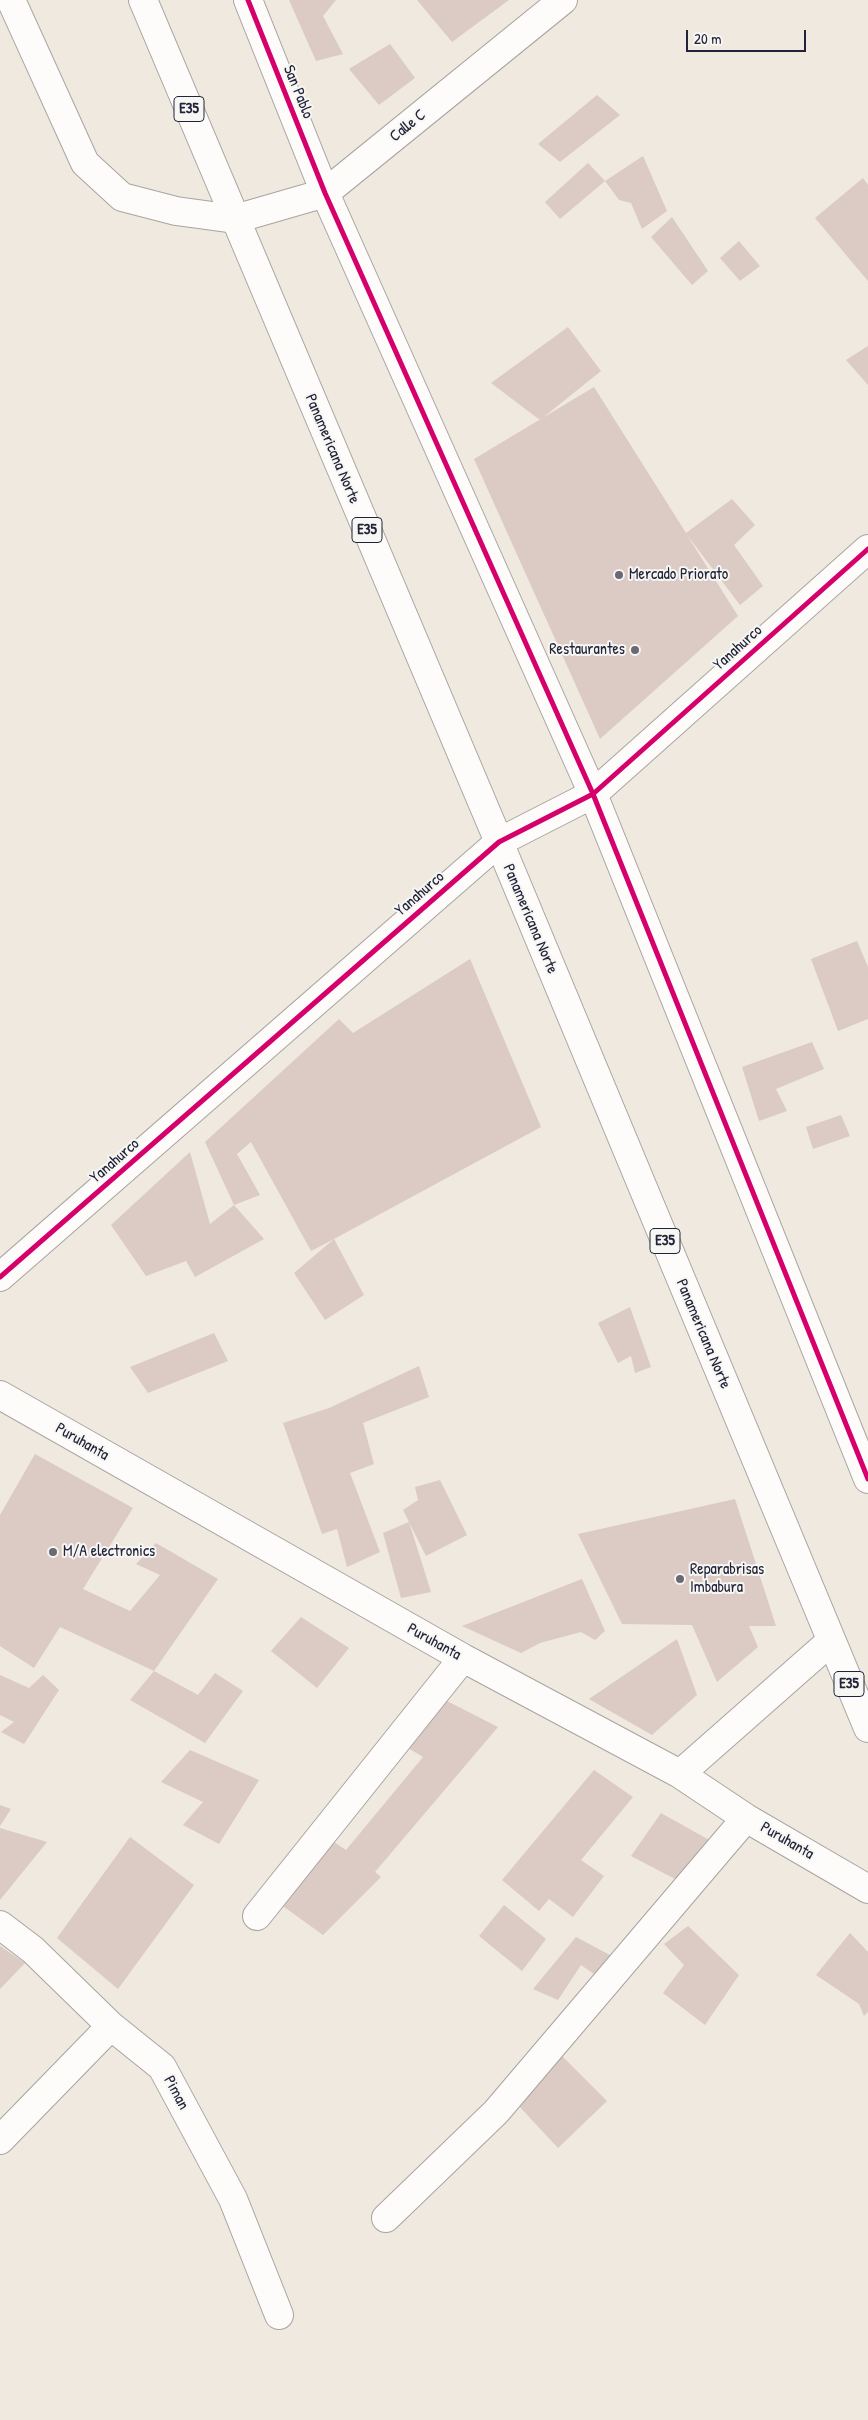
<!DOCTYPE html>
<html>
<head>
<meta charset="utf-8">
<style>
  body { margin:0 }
  #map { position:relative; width:868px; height:2420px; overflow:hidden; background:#efe9df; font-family:"Patrick Hand",sans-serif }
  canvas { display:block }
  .scale { position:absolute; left:686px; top:30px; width:120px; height:22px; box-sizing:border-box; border:2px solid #22223b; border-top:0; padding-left:6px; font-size:15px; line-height:18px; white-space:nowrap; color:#22223b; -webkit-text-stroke:4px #f6f6f2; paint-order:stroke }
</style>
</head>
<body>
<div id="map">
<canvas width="868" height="2420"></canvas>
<div class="scale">20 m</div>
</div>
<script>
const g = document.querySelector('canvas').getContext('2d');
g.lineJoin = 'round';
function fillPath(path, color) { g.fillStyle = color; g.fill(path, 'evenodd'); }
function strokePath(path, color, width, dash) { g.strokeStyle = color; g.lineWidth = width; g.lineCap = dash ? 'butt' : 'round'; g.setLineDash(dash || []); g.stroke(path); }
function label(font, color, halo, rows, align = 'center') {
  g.font = font + ' "Patrick Hand",sans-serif'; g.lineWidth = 4; g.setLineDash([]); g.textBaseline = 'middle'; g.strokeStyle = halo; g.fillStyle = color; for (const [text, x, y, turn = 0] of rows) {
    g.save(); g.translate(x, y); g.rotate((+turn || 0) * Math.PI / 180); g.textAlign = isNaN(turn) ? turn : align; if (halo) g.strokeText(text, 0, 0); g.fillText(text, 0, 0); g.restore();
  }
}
const building = new Path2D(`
  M289,0H336L323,16L343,54L316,61Z
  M417,0H509L452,42Z
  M390,44L415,78L379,105L349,69Z
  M597,95L620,115L560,162L538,144Z
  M643,156L667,211L642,229L631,203L619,200L605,181Z
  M588,163L605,181L560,219L545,202Z
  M863,178L868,185V281L815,218Z
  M672,217L708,271L692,285L651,237Z
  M739,241L760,266L740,281L720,258Z
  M568,327L601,371L540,420L491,383Z
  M868,346V385L846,360Z
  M594,387L686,533L732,499L755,525L734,545L763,586L740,605L687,535L738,616L600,739L474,459Z
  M857,941L868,967V1019L838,1031L811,959Z
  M470,959L541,1127L334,1239L364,1295L325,1320L294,1273L334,1239L311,1251L251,1142L237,1154L260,1195L234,1205L205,1142L339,1019L353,1033Z
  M812,1042L824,1069L776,1089L787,1111L759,1121L742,1067Z
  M841,1115L850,1136L813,1149L806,1127Z
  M190,1152L210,1224L234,1205L264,1239L195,1277L186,1261L146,1276L111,1225Z
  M630,1307L651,1367L635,1373L631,1356L618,1363L598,1323Z
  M214,1333L228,1361L148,1393L130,1367Z
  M419,1366L429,1397L363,1423L374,1464L350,1473L380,1552L347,1567L337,1529L322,1534L283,1423L329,1408Z
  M35,1454L133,1508L83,1589L130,1611L160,1575L136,1564L156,1543L218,1579L154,1671L60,1627L34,1668L0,1646V1515Z
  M440,1480L467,1535L426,1556L403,1510L418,1500L415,1487Z
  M735,1499L776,1626H749L758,1647L717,1682L692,1625L622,1624L578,1534Z
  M409,1522L431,1592L401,1598L383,1533Z
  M582,1579L605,1631L595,1640L581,1632L540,1643L521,1653L462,1626Z
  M301,1617L349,1648L317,1688L271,1651Z
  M677,1639L697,1695L652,1735L589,1699Z
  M154,1671L198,1695L215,1673L243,1691L205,1743L130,1700Z
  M0,1675L29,1688L43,1675L59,1690L24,1744L1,1732L14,1722L0,1715Z
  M447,1701L498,1727L375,1872L381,1877L323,1935L280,1904L334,1842L346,1850L423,1757L408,1748Z
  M190,1750L259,1780L219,1844L183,1825L203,1802L161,1782Z
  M594,1770L633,1797L581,1860L604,1876L573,1917L549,1899L539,1911L502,1880Z
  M0,1805L11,1809L0,1826Z
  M661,1813L711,1841L679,1881L631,1856Z
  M0,1828L47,1842L0,1900Z
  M130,1837L194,1885L118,1989L57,1938Z
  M504,1905L546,1939L522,1971L479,1936Z
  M688,1926L739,1975L705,2025L663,1993L684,1965L664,1944Z
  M850,1933L868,1952V2012L864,2016L859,2004L816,1975Z
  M576,1937L623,1962L597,1976L581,1965L558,2000L533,1989Z
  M0,1946L25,1963L0,1989Z
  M562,2056L607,2101L558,2148L517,2104Z`);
const street = new Path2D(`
  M11,0L85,163L122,197L176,211L235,219L325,193L563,0
  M248,0L325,193L593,794L868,1479
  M0,1277L499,842L593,794L868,549
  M0,1395L463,1658L680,1774L746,1818L868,1889
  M680,1774L831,1641
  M257,1916L463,1658
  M0,1925L33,1950L111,2026L162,2067L233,2199L279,2315
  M0,2140L111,2026
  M386,2218L496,2112L746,1818`);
const highway = new Path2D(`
  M143,0L499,842L868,1728`);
const cycleway = new Path2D(`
  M248,0L325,193L593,794L868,1479
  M0,1277L499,842L593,794L868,549`);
const markers = [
  [619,575,5,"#6a6874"],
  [635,650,5,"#6a6874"],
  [53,1552,5,"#6a6874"],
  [680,1579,5,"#6a6874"]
];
const shields = [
  [189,109,30],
  [367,530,30],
  [665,1241,30],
  [849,1684,30]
];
const shieldNames = [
  ["E35",189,109],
  ["E35",367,530],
  ["E35",665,1241],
  ["E35",849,1684]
];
const streetNames = [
  ["San Pablo",298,92,68],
  ["Calle C",408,126,-39],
  ["Panamericana Norte",332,449,67],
  ["Yanahurco",738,648,-42],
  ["Yanahurco",420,894,-41],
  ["Panamericana Norte",530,919,67],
  ["Yanahurco",115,1161,-41],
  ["Panamericana Norte",703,1334,67],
  ["Puruhanta",82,1442,30],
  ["Puruhanta",434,1642,29],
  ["Puruhanta",787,1841,30],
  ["Piman",176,2093,62]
];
const poiNames = [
  ["Mercado Priorato",629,575],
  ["Restaurantes",625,650,"right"],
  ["M/A electronics",63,1552],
  ["Reparabrisas",690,1570],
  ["Imbabura",690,1588]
];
fillPath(building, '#dccac5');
strokePath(street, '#a8a4a1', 30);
strokePath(highway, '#a8a4a1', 30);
strokePath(street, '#fdfcfa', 28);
strokePath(highway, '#fdfcfa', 28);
strokePath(cycleway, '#d6006c', 5);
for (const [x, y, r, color] of markers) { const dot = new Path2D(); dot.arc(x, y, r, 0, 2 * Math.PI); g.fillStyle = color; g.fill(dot); strokePath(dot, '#f6f6f2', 2); }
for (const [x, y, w] of shields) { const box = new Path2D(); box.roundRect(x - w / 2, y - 12.5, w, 25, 4); g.fillStyle = '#f6f6f2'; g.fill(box); strokePath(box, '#22223b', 1); }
label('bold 15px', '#22223b', null, shieldNames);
label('16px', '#22223b', '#f6f6f2', streetNames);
label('16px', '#22223b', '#f6f6f2', poiNames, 'left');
</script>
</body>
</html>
